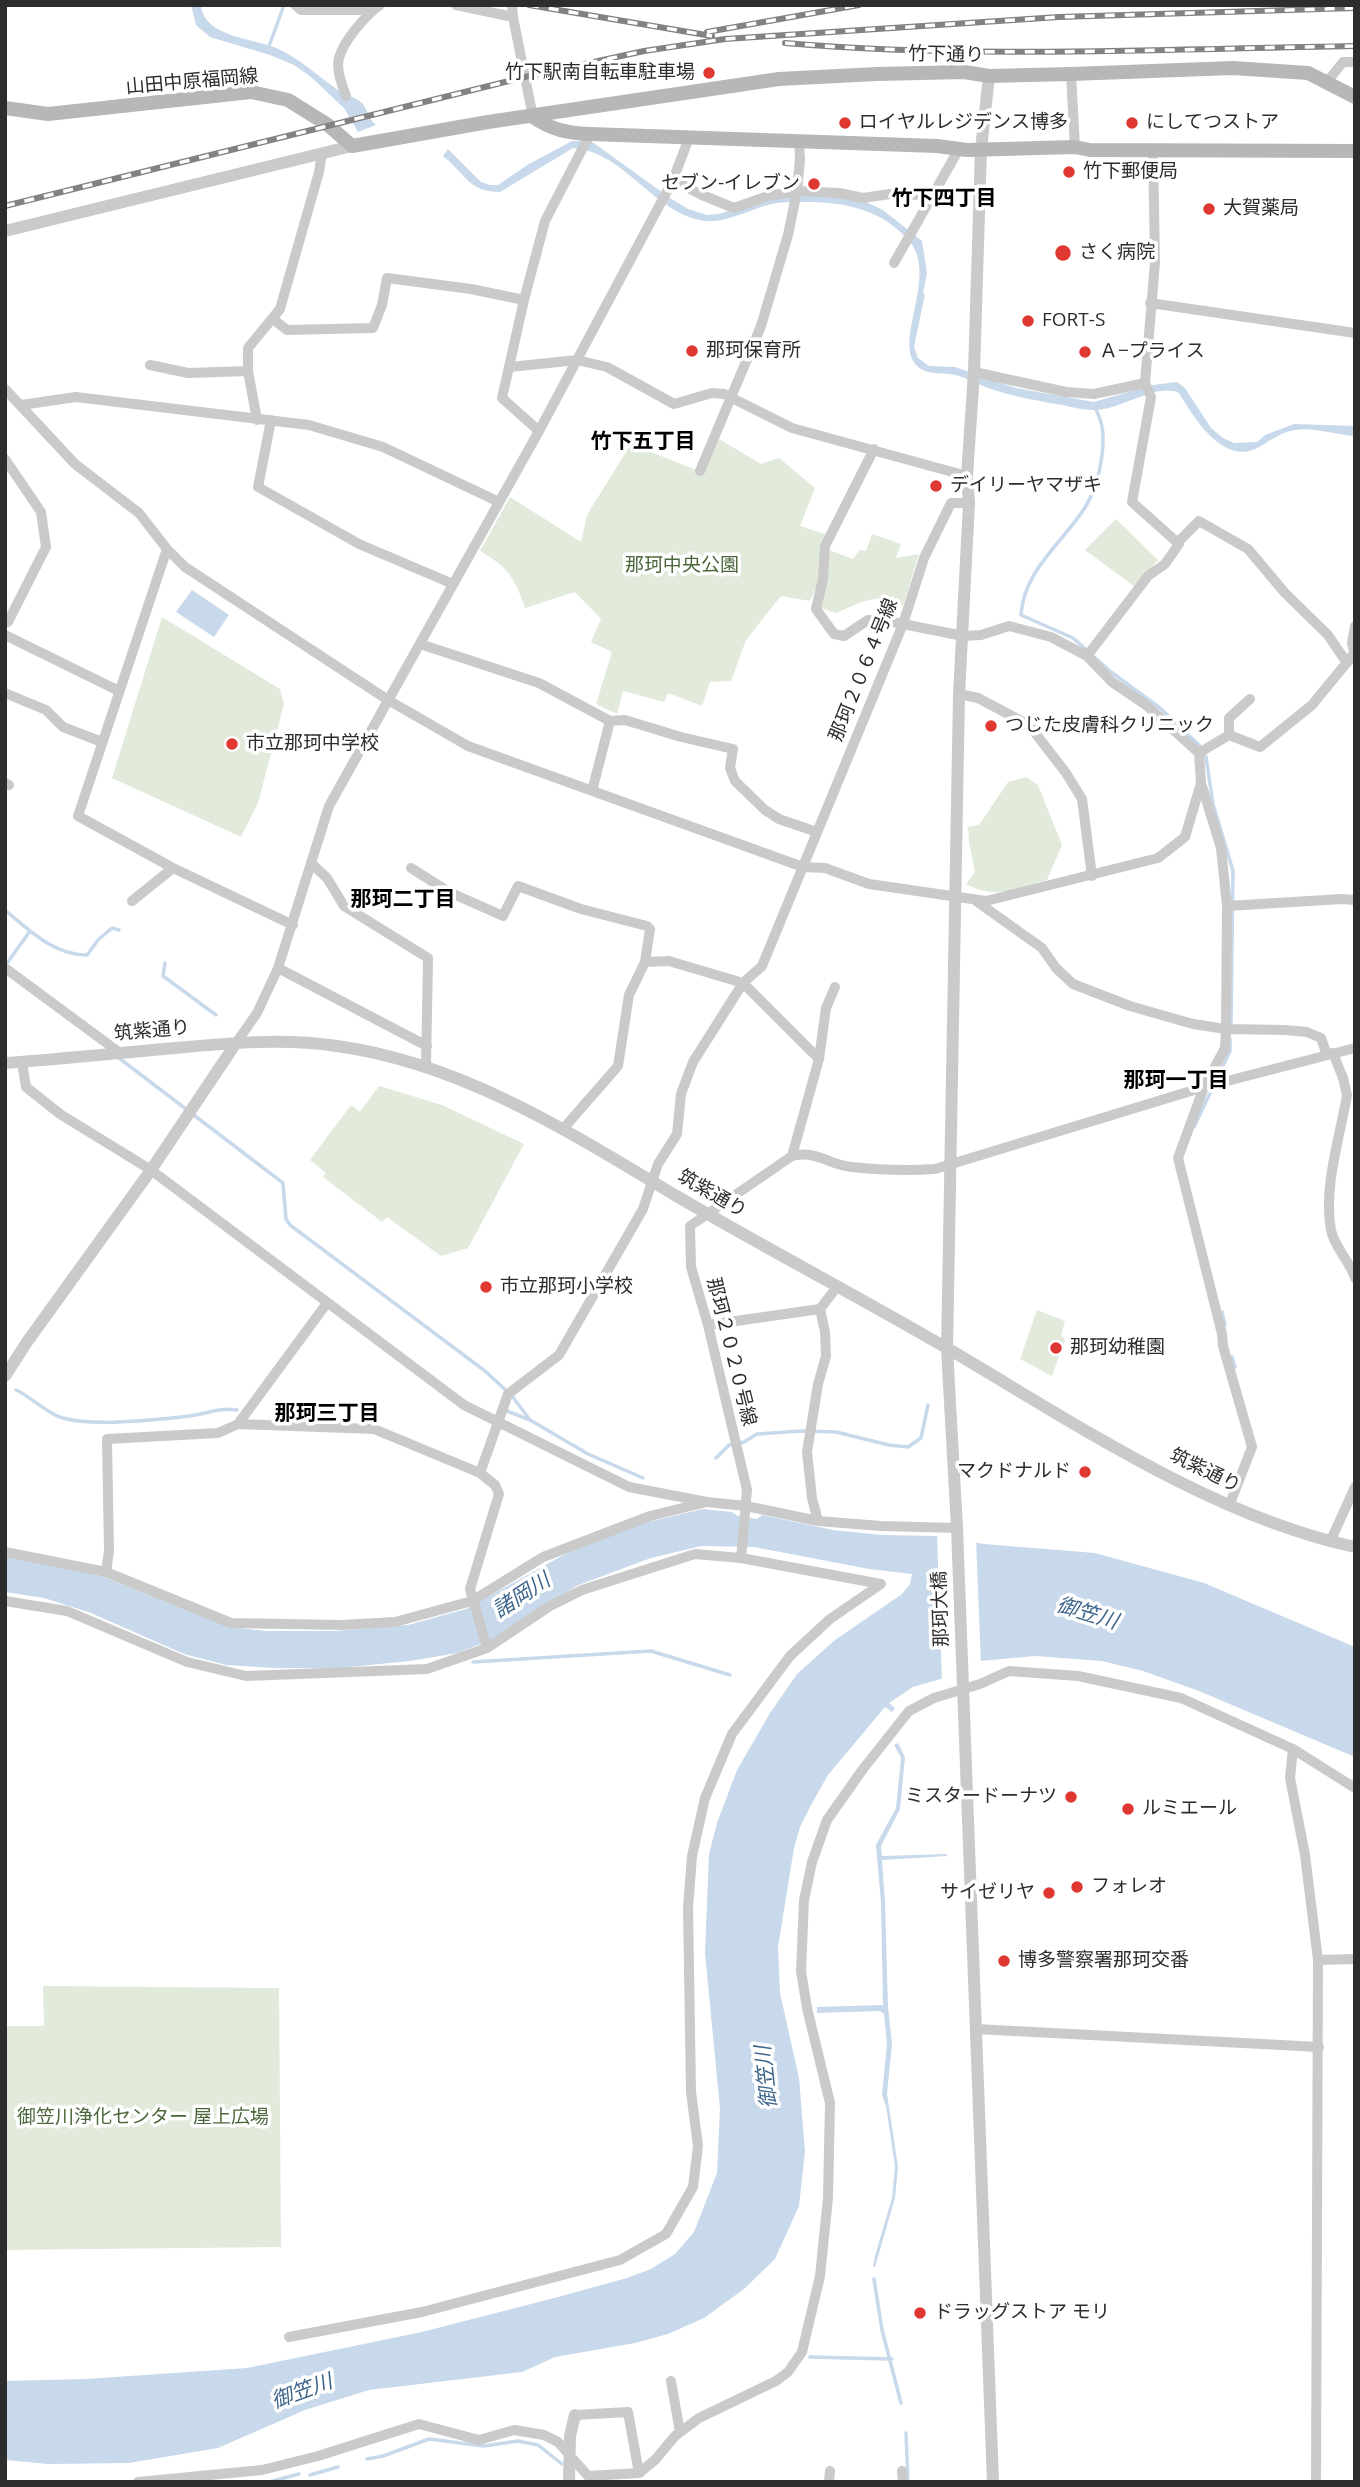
<!DOCTYPE html>
<html>
<head>
<meta charset="utf-8">
<style>
  body { margin:0 }
  #map { position:relative; width:1360px; height:2487px; overflow:hidden; background:#fff; font-family:"Open Sans",sans-serif }
  canvas { display:block }
  .frame { position:absolute; inset:0; border:7px solid #2d2d2d; pointer-events:none }
</style>
</head>
<body>
<div id="map">
<canvas width="1360" height="2487"></canvas>
<div class="frame"></div>
</div>
<script>
const g = document.querySelector('canvas').getContext('2d');
g.lineJoin = 'round';
function fillPath(path, color) { g.fillStyle = color; g.fill(path, 'evenodd'); }
function strokePath(path, color, width, dash) { g.strokeStyle = color; g.lineWidth = width; g.lineCap = dash ? 'butt' : 'round'; g.setLineDash(dash || []); g.stroke(path); }
function label(font, color, halo, rows, align = 'center') {
  g.font = font + ' "Open Sans","Noto Sans JP",sans-serif'; g.lineWidth = 7; g.setLineDash([]); g.textBaseline = 'middle'; g.strokeStyle = halo; g.fillStyle = color; for (const [text, x, y, turn = 0] of rows) {
    g.save(); g.translate(x, y); g.rotate((+turn || 0) * Math.PI / 180); g.textAlign = isNaN(turn) ? turn : align; if (halo) g.strokeText(text, 0, 0); g.fillText(text, 0, 0); g.restore();
  }
}
const green = new Path2D(`
  M719,439L761,464L779,458L815,488L800,526L828,535L820,578L810,601L781,596L746,640L731,681L710,682L702,706L668,693L664,702L623,691L617,714L596,704L612,652L591,642L601,619L575,592L525,608C515,578 508,567 480,551L510,497L581,542L587,515L631,444L704,473Z
  M1116,519L1158,560L1135,587L1085,550Z
  M872,534L901,544L896,558L919,554L903,606C884,589 857,604 836,613L817,607L829,550L853,559L860,550L866,551Z
  M162,617L280,689L284,704L258,803L241,837L112,778Z
  M1026,777L1038,785L1062,845L1047,880C1015,889 997,900 966,884L975,872L969,842L968,827L979,825L1008,782Z
  M379,1086L442,1105L524,1144L468,1248L441,1256L387,1217L382,1222L323,1177L326,1173L310,1160L351,1105L360,1112Z
  M1037,1310L1065,1321L1061,1335L1065,1340L1052,1376L1020,1359Z
  M43,1986L279,1988L281,2247L5,2250V2026H44Z`);
const water = new Path2D(`
  M191,5H201C204,37 252,38 276,48C300,58 316,75 338,90C344,95 356,97 362,103C368,109 368,119 376,125L358,132L344,108L311,77L294,65L270,55L210,37L196,25Z
  M572,141H591L670,198L688,209L707,215L719,214L770,198L819,193L866,202L883,210L922,241L927,273L923,293L925,294L914,347L918,358L929,366L955,367L1016,388L1094,402L1152,385L1177,382L1185,388L1211,428L1223,438L1234,443L1257,442L1265,435L1294,424L1355,426V436C1335,435 1315,427 1295,430C1282,432 1272,439 1261,446C1225,469 1194,418 1179,393C1156,382 1120,411 1093,410C1083,410 1072,407 1062,405C1039,401 1016,397 994,390C981,386 968,378 955,375C945,372 933,375 923,370C886,351 940,279 910,242C882,208 841,201 799,202C789,202 778,202 768,205C749,210 726,223 706,221C654,215 626,152 573,148L500,192C468,192 465,173 443,156L448,149L481,182L490,185H498L529,164Z
  M192,590L229,615L214,637L176,612Z
  M703,1509L732,1512L738,1516L757,1519L762,1515L833,1530L883,1535L937,1536L984,1544L1095,1553L1204,1583L1355,1647V1757L1199,1691L1143,1671L1102,1661L1035,1656L980,1661L944,1678L913,1687L889,1703L895,1708L892,1712L885,1707L828,1775L811,1805L800,1827L794,1848L778,1947L780,1993L799,2078L805,2151L799,2206L775,2259L744,2289L704,2318L668,2334L635,2343L555,2357L522,2372L369,2390L305,2410L218,2448L129,2463L48,2464L5,2460V2381L86,2379L247,2368L422,2332L558,2297L627,2278L651,2269L675,2254L694,2232L717,2173L720,2109L705,1953L709,1854L717,1823L737,1770L770,1713L797,1674L835,1640L902,1594L910,1584L912,1574L869,1569L754,1547L701,1546L651,1558L576,1586L499,1637L457,1653L410,1661L339,1668H274L226,1665L184,1654L91,1613L44,1598L5,1592V1554L104,1577L230,1627L266,1631H335L408,1625L466,1609L567,1553L639,1524Z
  M898,1743L905,1757L900,1809L881,1846L882,1856L947,1854V1856L882,1860L885,1903L888,2007L892,2044L887,2094L898,2167L895,2198L875,2267H873L875,2256L892,2198L895,2166L886,2106L882,2095L887,2044L884,2014L880,2011L817,2013V2007L883,2005L881,1903L876,1845L896,1808L901,1758L894,1745Z`);
const pier = new Path2D(`
  M937,1534L976,1539L981,1665L942,1682Z`);
const stream = new Path2D(`
  M268,49L284,5
  M1095,408C1104,424 1104,437 1102,455C1100,472 1095,491 1086,506C1063,543 1024,569 1021,615L1073,638L1111,672L1160,708L1199,745L1206,757L1213,804L1233,871L1231,1026
  M5,910C29,930 54,955 87,955L98,940L112,928L119,930
  M165,963L163,976L216,1015
  M5,966L30,931
  M119,1058L283,1183L286,1219L290,1225L485,1371L512,1396L530,1420
  M1194,1127L1230,1051V1038
  M1222,1312L1225,1325
  M1232,1357L1235,1367
  M16,1390C32,1397 47,1414 63,1418C94,1427 156,1420 189,1416C206,1414 220,1407 237,1410
  M507,1411L530,1420L588,1454L643,1478
  M716,1458L729,1445L744,1442L757,1434L802,1431L836,1432L889,1445L908,1447L921,1438L928,1405
  M473,1662L651,1651L730,1675
  M874,2279L882,2330L901,2403
  M810,2357L892,2359
  M906,2433L908,2482
  M367,2459L383,2456L429,2439L484,2446L518,2441L538,2445L562,2464
  M310,2475L338,2467
  M269,2482L299,2474`);
const minor = new Path2D(`
  M295,5L301,10H373
  M456,5L513,17L533,117
  M512,5L513,17
  M1071,74L1075,147
  M1327,82L1343,62H1355
  M346,96C342,85 336,70 339,58C344,40 365,16 380,5
  M673,180L702,195L734,208L768,196L797,191L839,193L863,198L890,194L903,196L933,193
  M894,263L959,149
  M1150,303L1355,333
  M273,319L287,330L373,328L382,305L387,278L471,289L524,300
  M150,365L188,373L248,371
  M510,367L577,360L607,367L674,404L712,393L724,394L792,428L967,476
  M974,372L1066,392L1094,394L1145,383L1151,397L1132,502L1179,544L1165,564L1148,576L1087,656
  M1145,383L1155,262L1153,149
  M5,389L75,464L139,513L167,549L185,567L388,700L468,746L803,867L825,868L869,884L986,901L1158,858L1185,837L1201,783
  M21,405L76,397L309,425L383,447L499,502
  M257,420L248,371V348L280,309L319,172L322,153
  M271,420L258,487L359,544L453,584
  M539,431L502,398L524,300L545,221L590,134
  M874,449L825,546L823,579L816,609L834,634L844,636L868,620L888,621L963,636L981,635L1009,626L1051,637L1087,656L1112,682L1146,705L1199,753L1201,783L1221,848L1227,906L1226,1029L1225,1048L1204,1087L1178,1158L1222,1334L1223,1346L1252,1447L1229,1506
  M5,459L41,512L46,547L8,622
  M700,471L761,326L788,235L797,191L800,159L799,141
  M1178,542L1199,521L1248,549L1285,593L1328,635L1347,663
  M167,549L78,816L173,868
  M1355,626L1352,643L1355,655
  M5,635L119,691
  M420,644L539,683L610,721L592,791
  M5,693L46,710L63,727L102,742
  M959,694L978,698L1029,725L1066,773L1082,799L1092,876
  M610,721L625,720L681,737L733,749L730,768L735,781L765,810L779,819L817,832
  M1229,735V718L1250,699
  M1199,753L1229,735L1260,747L1312,705L1353,655
  M5,783L9,785
  M312,864L327,878L344,906L428,958L426,1067
  M411,868L449,892L503,916L518,886L581,909L647,926L650,929L645,962L629,995L618,1066L563,1129
  M132,901L173,868L293,925
  M976,901L1042,948L1056,968L1073,984L1130,1006L1193,1024L1226,1029L1285,1030L1307,1032L1321,1038L1327,1055
  M1227,906L1342,899L1355,900
  M645,962L669,961L743,983L819,1059L792,1156
  M5,968L120,1053
  M278,968L427,1046
  M236,1043L257,1013L278,968L329,806L539,431L673,180L689,138
  M1333,1053L1343,1078L1347,1095C1340,1137 1323,1188 1331,1230C1334,1247 1350,1261 1355,1278
  M819,1059L826,1008L835,987
  M22,1062L26,1087L60,1114L151,1170L464,1405L629,1487L707,1502L746,1506L818,1521L881,1526L957,1528
  M708,1325L820,1309L836,1288
  M238,1424L327,1303
  M818,1521L812,1498L807,1452L818,1384L826,1356L825,1332L820,1309
  M1330,1542L1355,1487
  M5,1552L106,1572L231,1623L342,1625L395,1622L472,1601L543,1557L650,1516L703,1503
  M106,1572L109,1551L107,1439L218,1433L238,1424L374,1429L480,1473
  M5,1601L67,1611L187,1662L246,1676L427,1669L487,1648L550,1606L582,1590L695,1554L741,1558
  M487,1648L470,1589L499,1494L495,1485L480,1473L508,1394L559,1355L643,1209L658,1164L677,1134L681,1094L693,1062L743,983L762,966L903,624L924,558L951,503H969
  M1318,1960L1355,1959
  M976,2029L1319,2047
  M289,2337L422,2312L620,2260L666,2234L693,2187L698,2146L691,2092L688,1908L692,1856L705,1798L732,1734L790,1656L830,1619L881,1584L741,1558L747,1490L708,1325L691,1267L690,1226L792,1156C817,1150 827,1164 851,1167C879,1170 907,1171 935,1169L1204,1087L1355,1048
  M671,2381L680,2432
  M575,2415L628,2412L639,2473
  M902,2471L903,2482
  M138,2482L262,2470L318,2456L419,2424L479,2440L514,2430L544,2435L558,2442L588,2476L639,2473L655,2460L675,2436L699,2418L776,2381L788,2372L802,2352L820,2276L828,2198L830,2103L807,2008L801,1971L804,1900L812,1862L827,1820L863,1769L909,1711L934,1698L980,1684L1009,1671L1078,1676L1181,1698L1293,1749
  M829,2482L830,2471
  M1316,2482L1318,1960L1305,1855L1290,1778L1293,1749L1355,1788`);
const tertiary = new Path2D(`
  M989,76L981,149L974,372L967,476L969,503L959,694L947,1349L957,1528L993,2482
  M5,231L352,146
  M5,1063C62,1059 118,1053 175,1048C229,1043 283,1038 337,1046C461,1063 568,1131 673,1194C767,1249 863,1299 957,1354C1079,1426 1215,1517 1355,1547
  M5,1376L27,1342L151,1170L236,1043
  M569,2482L570,2436L575,2415`);
const secondary = new Path2D(`
  M5,108L48,114L251,92L288,100L328,125L352,146L488,122L779,79L877,74L964,72L989,76L1071,74L1233,68L1308,73L1355,97
  M533,117C552,130 567,133 590,134L937,146L967,150L1075,147L1090,150L1355,151`);
const rail = new Path2D(`
  M529,5L712,36
  M707,32L859,5
  M785,43C974,59 1165,49 1355,46
  M5,206L525,77L644,51L725,39L1059,17L1355,8`);
const markers = [
  [709,73,7,"#df3833"],
  [845,123,7,"#df3833"],
  [1132,123,7,"#df3833"],
  [1069,172,7,"#df3833"],
  [814,184,7,"#df3833"],
  [1209,209,7,"#df3833"],
  [1063,253,9,"#df3833"],
  [1028,321,7,"#df3833"],
  [692,351,7,"#df3833"],
  [1085,352,7,"#df3833"],
  [936,486,7,"#df3833"],
  [991,726,7,"#df3833"],
  [232,744,7,"#df3833"],
  [486,1287,7,"#df3833"],
  [1056,1348,7,"#df3833"],
  [1085,1472,7,"#df3833"],
  [1071,1797,7,"#df3833"],
  [1128,1809,7,"#df3833"],
  [1077,1887,7,"#df3833"],
  [1049,1893,7,"#df3833"],
  [1004,1961,7,"#df3833"],
  [920,2313,7,"#df3833"]
];
const streetNames = [
  ["竹下通り",946,55,1],
  ["山田中原福岡線",192,82,-5],
  ["那珂２０６４号線",864,670,-68],
  ["筑紫通り",152,1031,-5],
  ["筑紫通り",712,1194,30],
  ["那珂２０２０号線",731,1352,76],
  ["筑紫通り",1205,1471,26],
  ["那珂大橋",941,1609,-92]
];
const poiNames = [
  ["竹下駅南自転車駐車場",695,73,"right"],
  ["ロイヤルレジデンス博多",859,123],
  ["にしてつストア",1146,123],
  ["竹下郵便局",1083,172],
  ["セブン-イレブン",800,184,"right"],
  ["大賀薬局",1223,209],
  ["さく病院",1079,253],
  ["FORT-S",1042,321],
  ["那珂保育所",706,351],
  ["Ａ−プライス",1099,352],
  ["デイリーヤマザキ",950,486],
  ["つじた皮膚科クリニック",1005,726],
  ["市立那珂中学校",246,744],
  ["市立那珂小学校",500,1287],
  ["那珂幼稚園",1070,1348],
  ["マクドナルド",1071,1472,"right"],
  ["ミスタードーナツ",1057,1797,"right"],
  ["ルミエール",1142,1809],
  ["フォレオ",1091,1887],
  ["サイゼリヤ",1035,1893,"right"],
  ["博多警察署那珂交番",1018,1961],
  ["ドラッグストア モリ",934,2313]
];
const parkNames = [
  ["那珂中央公園",682,566],
  ["御笠川浄化センター 屋上広場",143,2118]
];
const neighbourhoodNames = [
  ["竹下四丁目",944,199],
  ["竹下五丁目",643,442],
  ["那珂二丁目",403,900],
  ["那珂一丁目",1176,1081],
  ["那珂三丁目",327,1414]
];
const waterNames = [
  ["諸岡川",522,1596,-33],
  ["御笠川",1087,1614,17],
  ["御笠川",767,2077,-96],
  ["御笠川",302,2392,-20]
];
fillPath(green, '#e1eadb');
fillPath(water, '#c7d9ea');
fillPath(pier, '#fff');
strokePath(stream, '#c7d9ea', 3.5);
strokePath(minor, '#cacaca', 10);
strokePath(tertiary, '#cacaca', 12);
strokePath(secondary, '#b7b7b7', 14);
strokePath(rail, '#828282', 6);
strokePath(rail, '#fff', 3.5, [10]);
for (const [x, y, r, color] of markers) { const dot = new Path2D(); dot.arc(x, y, r, 0, 2 * Math.PI); g.fillStyle = color; g.fill(dot); strokePath(dot, '#fff', 2.5); }
label('19px', '#2d2d2d', '#fff', streetNames);
label('19px', '#2d2d2d', '#fff', poiNames, 'left');
label('19px', '#4c673c', '#fff', parkNames);
label('bold 21px', '#000', '#fff', neighbourhoodNames);
label('italic 21px', '#3e668c', '#fff', waterNames);
</script>
</body>
</html>
